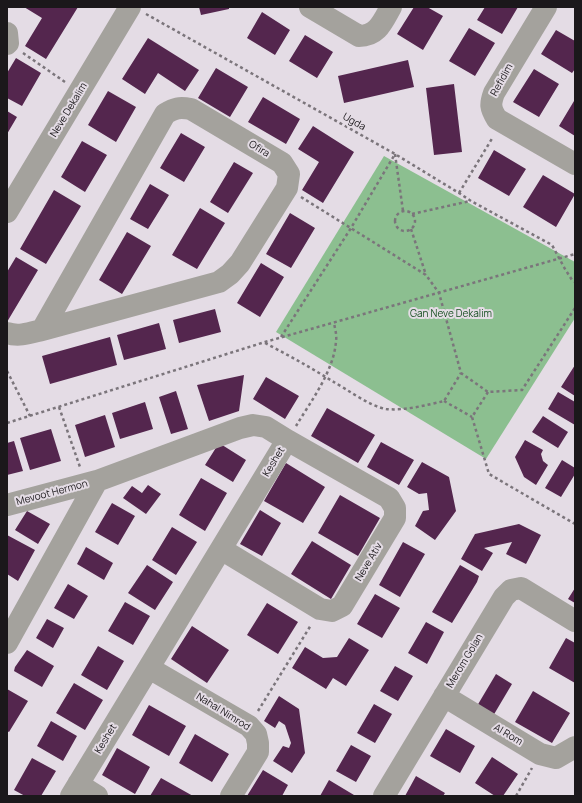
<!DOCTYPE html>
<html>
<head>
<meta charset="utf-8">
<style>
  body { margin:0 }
  #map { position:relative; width:582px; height:803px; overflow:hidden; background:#e4dce5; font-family:Manrope,sans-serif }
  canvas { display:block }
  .frame { position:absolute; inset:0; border:8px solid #1b181b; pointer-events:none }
</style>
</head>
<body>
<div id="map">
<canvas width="582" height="803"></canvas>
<div class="frame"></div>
</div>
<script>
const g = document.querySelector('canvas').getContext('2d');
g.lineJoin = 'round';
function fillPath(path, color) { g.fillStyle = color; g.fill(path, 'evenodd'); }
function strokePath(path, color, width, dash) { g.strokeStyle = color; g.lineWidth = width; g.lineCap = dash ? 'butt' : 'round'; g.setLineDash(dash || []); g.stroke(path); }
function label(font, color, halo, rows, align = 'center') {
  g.font = font + ' Manrope,sans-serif'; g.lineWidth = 4; g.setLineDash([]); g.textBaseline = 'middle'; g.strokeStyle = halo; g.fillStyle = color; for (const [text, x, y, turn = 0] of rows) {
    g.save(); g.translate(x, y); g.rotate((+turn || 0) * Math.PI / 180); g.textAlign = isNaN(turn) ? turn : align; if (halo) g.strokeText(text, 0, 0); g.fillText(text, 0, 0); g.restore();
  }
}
const green = new Path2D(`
  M384,156L575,262V318L486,459L276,332Z`);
const building = new Path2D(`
  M24,7H78L46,59L25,46L42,18Z
  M199,7H229V9L201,15Z
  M414,7H427L443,16L423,50L397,34Z
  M485,7H518L502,34L477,20Z
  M262,12L290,30L275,55L247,38Z
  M469,28L495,43L475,76L449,61Z
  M556,30L575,41V69L572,73L541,54Z
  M305,35L333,52L317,78L289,61Z
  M148,38L199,70L185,91L158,73L145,94L122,79Z
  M16,58L41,73L22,106L7,98V73Z
  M408,60L414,87L344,103L338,76Z
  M216,68L248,87L230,117L198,98Z
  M534,69L559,84L539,117L513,102Z
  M454,84L462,152L434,155L426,88Z
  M108,91L136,107L116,142L88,125Z
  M263,97L300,119L286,144L248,122Z
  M574,101L575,102V136L559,126Z
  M7,111L17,117L7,134Z
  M313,126L354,152L323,203L302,190L319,162L298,149Z
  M181,133L205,147L184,182L160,168Z
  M82,141L107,155L85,192L61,177Z
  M494,150L526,169L509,196L478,178Z
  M234,162L253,173L228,213L210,202Z
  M543,175L575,194L556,227L523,207Z
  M150,184L169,195L148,229L130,219Z
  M54,190L81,206L46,264L20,249Z
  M200,208L225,223L197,269L172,255Z
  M290,213L315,228L291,268L266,254Z
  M127,232L151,246L122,294L99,280Z
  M16,257L38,270L7,322V272Z
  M261,263L284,277L260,317L237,303Z
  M215,309L221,332L179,343L173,320Z
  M159,323L166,349L124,360L117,335Z
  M110,337L117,365L50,384L42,356Z
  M575,365V396L561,387Z
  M244,375L239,411L209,421L197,385Z
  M266,377L299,396L285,419L253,399Z
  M176,391L188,429L171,434L159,397Z
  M558,392L575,402V425L548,409Z
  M145,402L153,429L120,439L112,413Z
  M327,408L375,435L358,463L311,436Z
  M105,415L115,447L85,457L75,425Z
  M543,416L568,432L558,448L532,432Z
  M51,429L61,461L30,470L20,438Z
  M525,440L543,450L541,454L543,461L548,465L536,485L524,477L515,457Z
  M14,441L23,471L7,475V443Z
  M381,442L414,460L399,485L367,467Z
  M219,443L246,460L233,482L205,465Z
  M562,460L575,468V474L561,497L545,488Z
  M422,462L449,477L456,511L435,540L415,526L423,511L429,510L427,493L419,494L407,487Z
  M286,463L325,487L303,523L264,501Z
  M201,478L227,493L205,531L179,515Z
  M148,485L161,494L146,514L123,498L132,486L142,493Z
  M340,495L380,518L358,556L318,533Z
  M112,503L135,516L118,545L95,532Z
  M260,510L281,523L262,556L240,544Z
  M27,511L50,524L38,544L15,530Z
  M519,524L541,535L526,564L506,554L512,542L484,548L493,553L482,571L461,559L475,534Z
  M172,527L197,542L176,575L152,560Z
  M7,535L35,550L18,581L7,574Z
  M312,541L351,565L331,599L291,574Z
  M403,542L425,554L400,597L379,585Z
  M86,547L113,563L104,580L77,564Z
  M147,565L173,582L155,610L128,593Z
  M460,565L479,576L477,582L452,623L432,612Z
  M68,584L88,596L74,619L54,608Z
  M575,588V603L568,599Z
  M375,594L400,608L382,638L357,624Z
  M125,602L150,616L133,645L108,631Z
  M267,603L298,622L278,654L247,635Z
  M47,619L64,628L53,648L36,638Z
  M426,622L444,632L427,664L408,653Z
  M192,626L229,650L207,683L171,659Z
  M349,638L369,650L346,686L333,678L326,689L292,668L305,647L323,658L337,657Z
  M566,638L575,643V683L549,668Z
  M98,646L124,661L107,690L81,675Z
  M27,650L54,666L42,687L14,671L15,667Z
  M395,666L413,676L398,701L380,691Z
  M496,674L512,684L493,716L477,706Z
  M74,683L103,700L85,730L56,713Z
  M7,689L28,701L9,732L7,731Z
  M533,691L570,713L552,743L515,722Z
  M279,696L299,709L305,753L292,773L273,761L283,746L289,748L291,743L285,725L279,721L275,728L264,721Z
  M374,704L392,714L375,743L357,733Z
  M149,705L186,726L169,756L132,735Z
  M51,721L77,736L63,761L37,746Z
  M446,729L475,746L460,773L430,756Z
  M195,734L229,754L212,782L179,763Z
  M351,745L371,756L356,782L336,771Z
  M117,748L150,767L135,794L102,775Z
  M492,757L518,774L503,796H495L475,783Z
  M32,758L56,771L41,796H25L14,790Z
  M263,770L288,785L282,796H247Z
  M416,776L445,793L443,796H405Z
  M161,778L193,796H150Z
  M329,780L354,795V796H320Z`);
const path = new Path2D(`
  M146,14L395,154L459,193L471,201L552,245L565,269L572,280L575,282
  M23,53L65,82
  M395,154L403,211
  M459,193L493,137
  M301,197L426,275L439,293L461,373L488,392L522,390L575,308
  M395 221a10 10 0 1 1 20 0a10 10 0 1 1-20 0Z
  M412,214L470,201
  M411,229L426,275
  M281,337L351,228L395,154
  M265,343C288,355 310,367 332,381C347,389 369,406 386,409C404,411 427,405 444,401L461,373
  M7,371L30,416
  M488,392L472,417L489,474L575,524
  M444,401L472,417
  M59,407L80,467
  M7,423L265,342L575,254
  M296,426C311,401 334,371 336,341C337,335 335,329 334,323
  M258,711L311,625
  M516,796L532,768`);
const minor = new Path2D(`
  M310,7L359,36C378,36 383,21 391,7
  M546,7L494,93C490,104 490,108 497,119L575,164
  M7,33L8,43L7,44
  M7,212L130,7
  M7,333C19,337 30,333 42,330L219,282L230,274L240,263L287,188L289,174L282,163L191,109C179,107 175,108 165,114L42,330
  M7,505L97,481
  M221,549L320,609L332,611L342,606L395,518V508L389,498L287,440
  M7,643L97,481L240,428L253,425L266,427L287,440L71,796
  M149,668L249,726L256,734L258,743V752L231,796
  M444,696L540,754L556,758L575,747
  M78,784L97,796
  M384,796L504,597L511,590L521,588L575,621`);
const streetNames = [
  ["Refidim",502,80,-61],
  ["Neve Dekalim",69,110,-59],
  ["Ugda",354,122,29],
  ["Ofira",259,149,31],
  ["Keshet",274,462,-59],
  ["Mevoot Hermon",52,493,-15],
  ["Neve Ativ",369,562,-59],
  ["Merom Golan",465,661,-59],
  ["Nahal Nimrod",223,712,32],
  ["Al Rom",508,735,31],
  ["Keshet",106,739,-59]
];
const parkNames = [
  ["Gan Neve Dekalim",451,314]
];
fillPath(green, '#8cbf90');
fillPath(building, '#54264e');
strokePath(path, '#7b757b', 2.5, [3, 3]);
strokePath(minor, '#a4a29d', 22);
label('10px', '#1b181b', '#e4dce5', streetNames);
label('10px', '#1a5224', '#e4dce5', parkNames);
</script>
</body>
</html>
